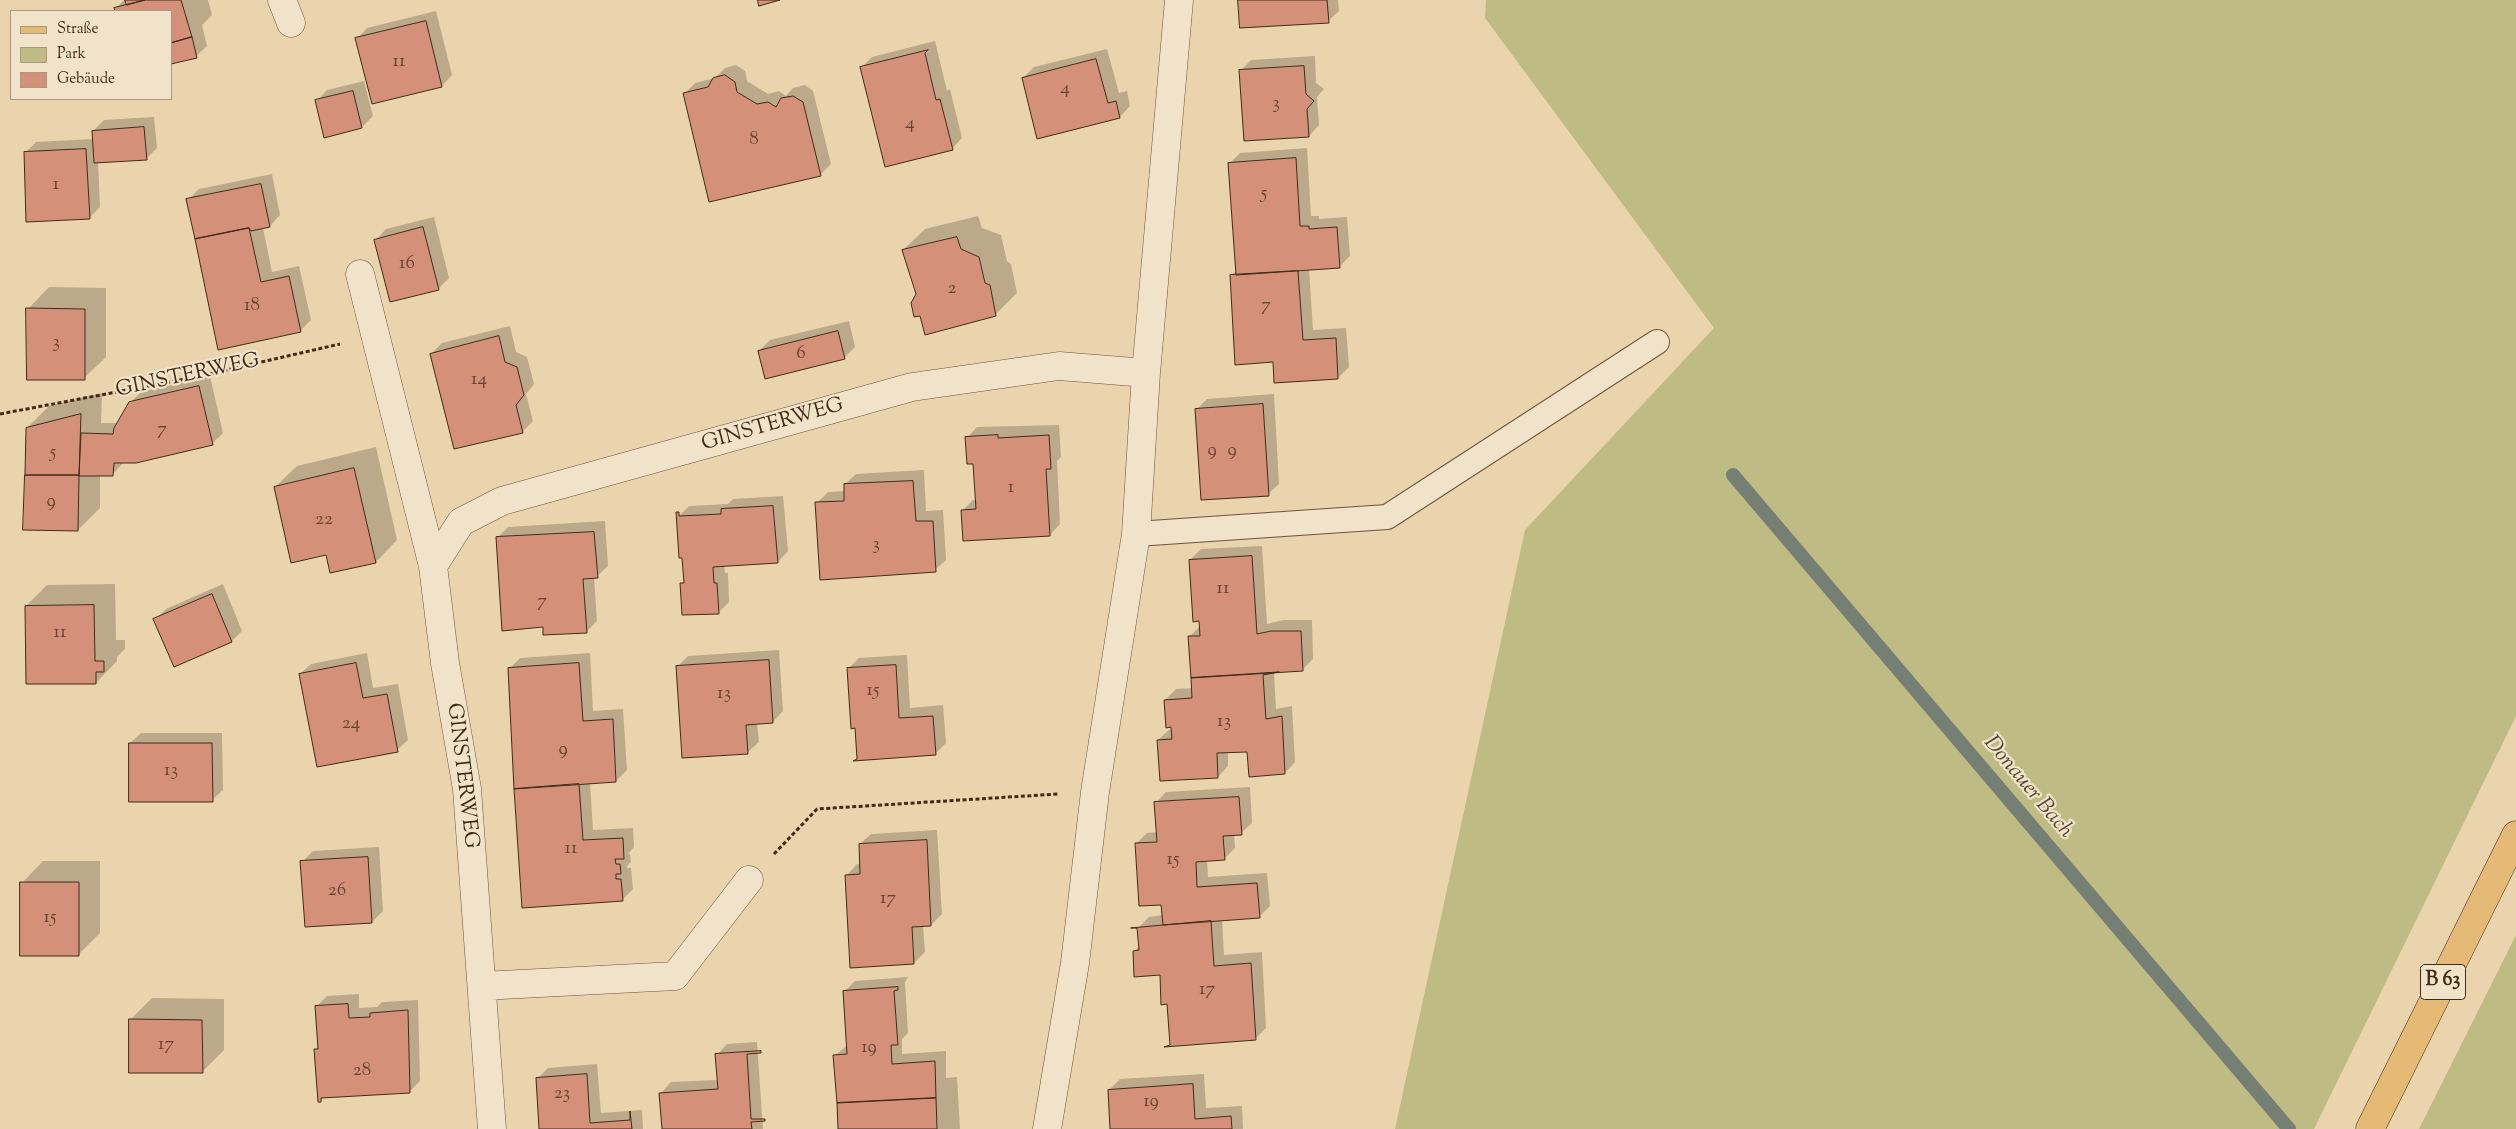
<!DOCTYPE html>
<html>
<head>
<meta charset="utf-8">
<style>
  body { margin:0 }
  #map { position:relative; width:2516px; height:1129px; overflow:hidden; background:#ead4ad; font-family:"Sorts Mill Goudy",serif }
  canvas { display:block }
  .legend { position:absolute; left:10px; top:10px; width:162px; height:90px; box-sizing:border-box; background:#f1e3ca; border:1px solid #ab9982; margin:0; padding:6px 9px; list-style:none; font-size:15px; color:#412b16 }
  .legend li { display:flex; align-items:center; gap:10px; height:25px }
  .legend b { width:25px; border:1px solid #ab9982 }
</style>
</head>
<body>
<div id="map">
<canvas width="2516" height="1129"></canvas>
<ul class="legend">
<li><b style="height:6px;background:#e5ba76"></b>Straße</li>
<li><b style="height:14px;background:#bfbb84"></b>Park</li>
<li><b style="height:14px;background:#d5907a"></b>Gebäude</li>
</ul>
</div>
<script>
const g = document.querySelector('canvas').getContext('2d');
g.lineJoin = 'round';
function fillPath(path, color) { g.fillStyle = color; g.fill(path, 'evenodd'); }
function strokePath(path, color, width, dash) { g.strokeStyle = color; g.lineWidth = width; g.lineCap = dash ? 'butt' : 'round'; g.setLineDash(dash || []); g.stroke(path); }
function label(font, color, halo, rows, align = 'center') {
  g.font = font + ' "Sorts Mill Goudy",serif'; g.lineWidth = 4.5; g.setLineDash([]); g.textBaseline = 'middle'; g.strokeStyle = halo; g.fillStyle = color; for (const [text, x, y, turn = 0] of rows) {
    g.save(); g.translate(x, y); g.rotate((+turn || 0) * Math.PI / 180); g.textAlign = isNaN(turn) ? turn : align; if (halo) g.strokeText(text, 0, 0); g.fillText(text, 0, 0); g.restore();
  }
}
const green = new Path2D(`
  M1486,0H2516V716L2314,1129H1395L1525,530L1714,328L1485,18Z
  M2516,935V1129H2419Z`);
const shadow = new Path2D(`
  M124,0H208L212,15L202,25L207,46L196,56L171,11H113Z
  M1240,0H1338L1339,11L1328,21Z
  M436,11L452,75L442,86L357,39L367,28Z
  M935,41L947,91L950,89L962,138L952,149L861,68L872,57Z
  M1107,49L1119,93L1127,91L1130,106L1120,117L1023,78L1034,67Z
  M1315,56L1316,83L1324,89L1317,97L1319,125L1309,136L1241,70L1251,60Z
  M736,65L745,71L747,81L768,94L779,91L786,96L793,88L805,85L813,91L831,164L820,175L684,94L695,83L715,78L725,68Z
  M364,81L373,116L362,127L325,136L317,101L327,90Z
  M154,117L157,148L147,158L98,161L100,207L89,218L25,153L36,142L94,139L93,131L104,120Z
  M1307,148L1311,216H1319V219L1347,217L1350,256L1339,267L1309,269L1313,330L1346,328L1349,367L1338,378L1274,361L1231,276L1237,270L1230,163L1240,153Z
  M272,174L280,215L270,226L263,228L272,272L299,266L311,320L300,331L188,200L199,189Z
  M978,216L982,228L1001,235L1007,261L1011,264L1017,293L995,315L903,250L925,229Z
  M434,217L449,278L438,289L376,240L386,229Z
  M49,287L106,288V357L84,378L28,309Z
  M849,321L855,347L844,358L759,351L770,340Z
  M510,326L516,352L527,357L534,384L526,394L533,421L522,432L431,354L442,343Z
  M210,376L223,433L212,444L124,462L113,474L100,475V508L78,530L27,428L49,406L102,393L101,423H118L130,403L141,392Z
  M1274,394L1279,484L1268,494L1196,410L1207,399Z
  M1059,425L1061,457L1057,461L1060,524L1050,535L963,510L973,500H977L975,463L967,438L977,427Z
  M376,447L397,540L376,562L327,554L275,487L297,466Z
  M924,470L926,511L943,510L946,560L935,570L817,503L828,492L845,491V484L856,474Z
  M783,496L788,551L778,562L724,565L725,573H728L729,602L719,612L682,584L685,581L678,517L689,506L728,504L733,499Z
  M605,521L608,566L597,576L594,577L597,621L586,632L544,626L497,538L508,527Z
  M1262,546L1267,624L1283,620H1312L1313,659L1303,669L1274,672L1276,709L1292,706L1295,762L1285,773L1248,751L1228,752V766L1218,777L1158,740L1169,730L1173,729L1165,700L1176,689L1193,688L1189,637L1200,626L1190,560L1201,549Z
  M115,584L116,640H125V649L117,657V661L96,683L26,606L47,585Z
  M223,584L242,631L232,641L155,620L166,609Z
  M779,650L783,711L773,722L757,723L759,742L748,752L677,667L688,656Z
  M367,653L373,688L398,684L408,740L397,750L300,674L311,664Z
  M590,653L593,711L623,709L627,770L616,781L590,782L593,830L633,828L634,847L628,854H630L631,862L627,866V868H631L633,889L622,900L523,906L509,669L520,658Z
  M907,655L910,708L943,705L946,743L935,754L856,727L848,669L859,658Z
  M141,733H222L223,790L212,800L130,743Z
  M1250,787L1252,823L1241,833L1234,834L1235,848L1224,859L1207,860L1208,877L1267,873L1270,906L1259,917L1222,919L1224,955L1262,952L1266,1028L1255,1039L1168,1003L1161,974L1134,951L1140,946L1138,928L1149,917L1163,915L1162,904L1136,844L1147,833L1158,832L1156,803L1166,792Z
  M937,830L942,914L931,925H923L925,952L914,963L847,875L857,864H861L860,844L871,834Z
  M379,847L383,911L372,922L302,862L313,851Z
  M43,861H100V933L78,955L22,883Z
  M908,977L905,982L908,1033L902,1039V1054L946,1051V1078L957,1077L960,1129H839L834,1056L848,1045L845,991L855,981Z
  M359,994V1008L377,1007L382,1002L418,1000L420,1081L409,1092L324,1097L320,1101L316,1050L319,1047L316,1007L327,996Z
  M152,998L224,999V1050L202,1072L130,1020Z
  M757,1042L763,1129H663L661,1093L671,1082L718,1080L717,1055L727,1044Z
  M597,1064L601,1113L642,1110L643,1129H540L537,1079L548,1068Z
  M1204,1074L1206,1108L1242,1106L1243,1129H1111L1109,1090L1120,1079Z`);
const stream = new Path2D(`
  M1733,475L2289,1129`);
const building = new Path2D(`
  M125,0H145L127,5Z
  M145,0H181L192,37L171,43V11H115L114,8Z
  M758,0H780L759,6Z
  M1238,0H1327L1329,23L1240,28Z
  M426,21L442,87L372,104L355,38Z
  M192,37L197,58L171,64V43Z
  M928,50L925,53L936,100L940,99L953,150L885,167L860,67Z
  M1096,59L1108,103L1116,101L1120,118L1037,139L1022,78Z
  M1304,66L1306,94L1314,101L1307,109L1309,137L1244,141L1239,70Z
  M725,75L735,82L737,92L757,104L768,102L776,107L781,98L793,96L803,102L821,176L709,202L683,93L708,87L713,78Z
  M353,91L362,128L324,138L315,100Z
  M144,127L147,160L94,163L92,131Z
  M86,149L90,219L26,222L24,152Z
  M1296,158L1300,226H1309V229L1337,227L1340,268L1236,275L1228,163Z
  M261,184L270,227L251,231L249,228L195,239L186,199Z
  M423,227L439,290L390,302L374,240Z
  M249,228L261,282L289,276L301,332L218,350L195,239Z
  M957,237L961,249L979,257L985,283L990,285L996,316L925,335L920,316L914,317L911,303L916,294L902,250Z
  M1298,271L1303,340L1336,338L1338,379L1274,383L1273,362L1235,365L1230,275Z
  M26,308L85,309V380H27Z
  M838,331L845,359L765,379L758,351Z
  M499,336L505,362L517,367L524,395L516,405L523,433L454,449L430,354Z
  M199,386L213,445L136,463H114L113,476H79L81,433L113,434L114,428L129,402Z
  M1263,404L1269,496L1201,500L1195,409Z
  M81,414L79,475H25L26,428Z
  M998,435V438L1049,435L1051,469H1046L1050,536L963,541L961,510L976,509L973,464H967L965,437Z
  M354,468L376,563L330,573L326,555L291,563L274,487Z
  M25,475H79L78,531L23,530Z
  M913,481L916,521H933L936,572L820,580L815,502L844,501V484Z
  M773,506L778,563L713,567L714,583H717L719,614L682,615L680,583H684L682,558H679L676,512H679V516L721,514V509Z
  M594,532L598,578L583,579L587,633L543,635V627L502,631L496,537Z
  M1252,556L1257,634L1271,631H1301L1303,671L1191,678L1188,636H1200L1199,621L1193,622L1189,560Z
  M212,594L232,642L174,667L153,619Z
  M94,605L95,661H104V672H96V684H26L25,606Z
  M769,660L773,723L746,725L748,754L682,758L676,666Z
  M356,663L363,698L387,694L398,752L317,767L299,674Z
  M579,663L583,721L613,719L616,782L514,789L508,668Z
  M896,665L899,718L933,716L936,755L853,761L857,759L855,728L851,729L847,668Z
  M1279,672L1263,675L1266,719L1282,716L1285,774L1249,777L1247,752L1217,753L1218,778L1160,781L1157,740L1172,739L1171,727L1166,728L1164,700L1192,698L1191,678Z
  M129,743H212L213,802H129Z
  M579,784L583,840L623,838L624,859H615L616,864H620L621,874H616V879H621L623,901L522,908L514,789Z
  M1239,797L1242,835L1223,836L1225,860L1196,862L1197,887L1257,883L1260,918L1163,925L1161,905L1139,906L1135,843L1157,842L1154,802Z
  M927,840L931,926L912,927L914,964L850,968L845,875L860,874L859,844Z
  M368,857L372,923L305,927L300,861Z
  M20,882H79V956H20Z
  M1211,921L1214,966L1251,963L1256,1040L1164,1047L1170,1045L1167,1004L1161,1005L1160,975L1134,977L1133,951L1139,950L1137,928H1131Z
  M898,987V990L894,991L898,1045H891L892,1064L935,1061L936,1098L837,1103L833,1055L847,1054L843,991Z
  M348,1004L349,1018L370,1017V1013L408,1010L410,1093L321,1098V1102H318L314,1049H318L315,1006Z
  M129,1019L202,1020L203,1073H129Z
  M761,1051V1053L747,1054L751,1119H765V1121L751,1122L752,1129H662L659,1093L718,1089L715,1054Z
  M587,1074L590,1123L630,1120V1111L632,1129H539L536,1078Z
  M1193,1084L1195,1119L1231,1116L1232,1129H1110L1108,1090Z
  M936,1098L937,1129H838L837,1103Z`);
const path = new Path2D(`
  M0,414L196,377L340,344
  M774,854L817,809L1058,794`);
const lane = new Path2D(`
  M1136,534L1387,517L1657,342`);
const street = new Path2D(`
  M282,0L291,23
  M360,274L433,566
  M482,986L675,976L749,880
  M492,1129L467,789L445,663L433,566L461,522L502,501L912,387L1059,366L1146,373
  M1047,1129L1075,963L1095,792L1136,534L1146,373L1179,0`);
const primary = new Path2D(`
  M2370,1129L2516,835`);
const numberNames = [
  ["11",399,63],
  ["4",1065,90],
  ["3",1276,105],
  ["4",910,125],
  ["8",754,141],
  ["1",56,186],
  ["5",1264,195],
  ["16",407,265],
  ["2",952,290],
  ["18",252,307],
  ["7",1266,307],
  ["3",56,344],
  ["6",801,355],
  ["14",479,381],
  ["7",162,431],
  ["9",1212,452],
  ["9",1232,452],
  ["5",53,454],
  ["1",1011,489],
  ["9",51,503],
  ["22",324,521],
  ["3",876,546],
  ["11",1223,590],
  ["7",542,603],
  ["11",60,634],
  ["15",873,692],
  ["13",724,695],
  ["13",1224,723],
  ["24",351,725],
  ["9",563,751],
  ["13",171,772],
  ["11",571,850],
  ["15",1173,861],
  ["26",337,892],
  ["17",888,900],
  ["15",50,919],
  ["17",1207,991],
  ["17",166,1046],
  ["19",869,1049],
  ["28",362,1072],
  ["23",562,1095],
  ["19",1151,1103]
];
const shields = [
  [2443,982,45]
];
const shieldNames = [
  ["B 63",2443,982]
];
const streetNames = [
  ["GINSTERWEG",188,377,-12],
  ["GINSTERWEG",773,426,-16],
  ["GINSTERWEG",461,776,83]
];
const waterNames = [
  ["Donauer Bach",2027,788,50]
];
fillPath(green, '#bfbb84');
fillPath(shadow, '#0003');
strokePath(stream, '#767f74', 14);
fillPath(building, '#d5907a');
strokePath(building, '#412b16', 1);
strokePath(lane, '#6b553c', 26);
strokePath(street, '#6b553c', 29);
strokePath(primary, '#412b16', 29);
strokePath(path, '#412b16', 3, [4, 2.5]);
strokePath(lane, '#f1e3ca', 24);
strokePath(street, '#f1e3ca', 28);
strokePath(primary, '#e5ba76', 28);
label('19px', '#66442f', null, numberNames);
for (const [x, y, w] of shields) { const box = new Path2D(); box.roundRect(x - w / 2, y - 17.5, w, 35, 4); g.fillStyle = '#f1e3ca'; g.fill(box); strokePath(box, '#412b16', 1); }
label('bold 20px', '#412b16', null, shieldNames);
label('21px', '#412b16', '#f1e3ca', streetNames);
label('italic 22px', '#534735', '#f1e3ca', waterNames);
</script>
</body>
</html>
